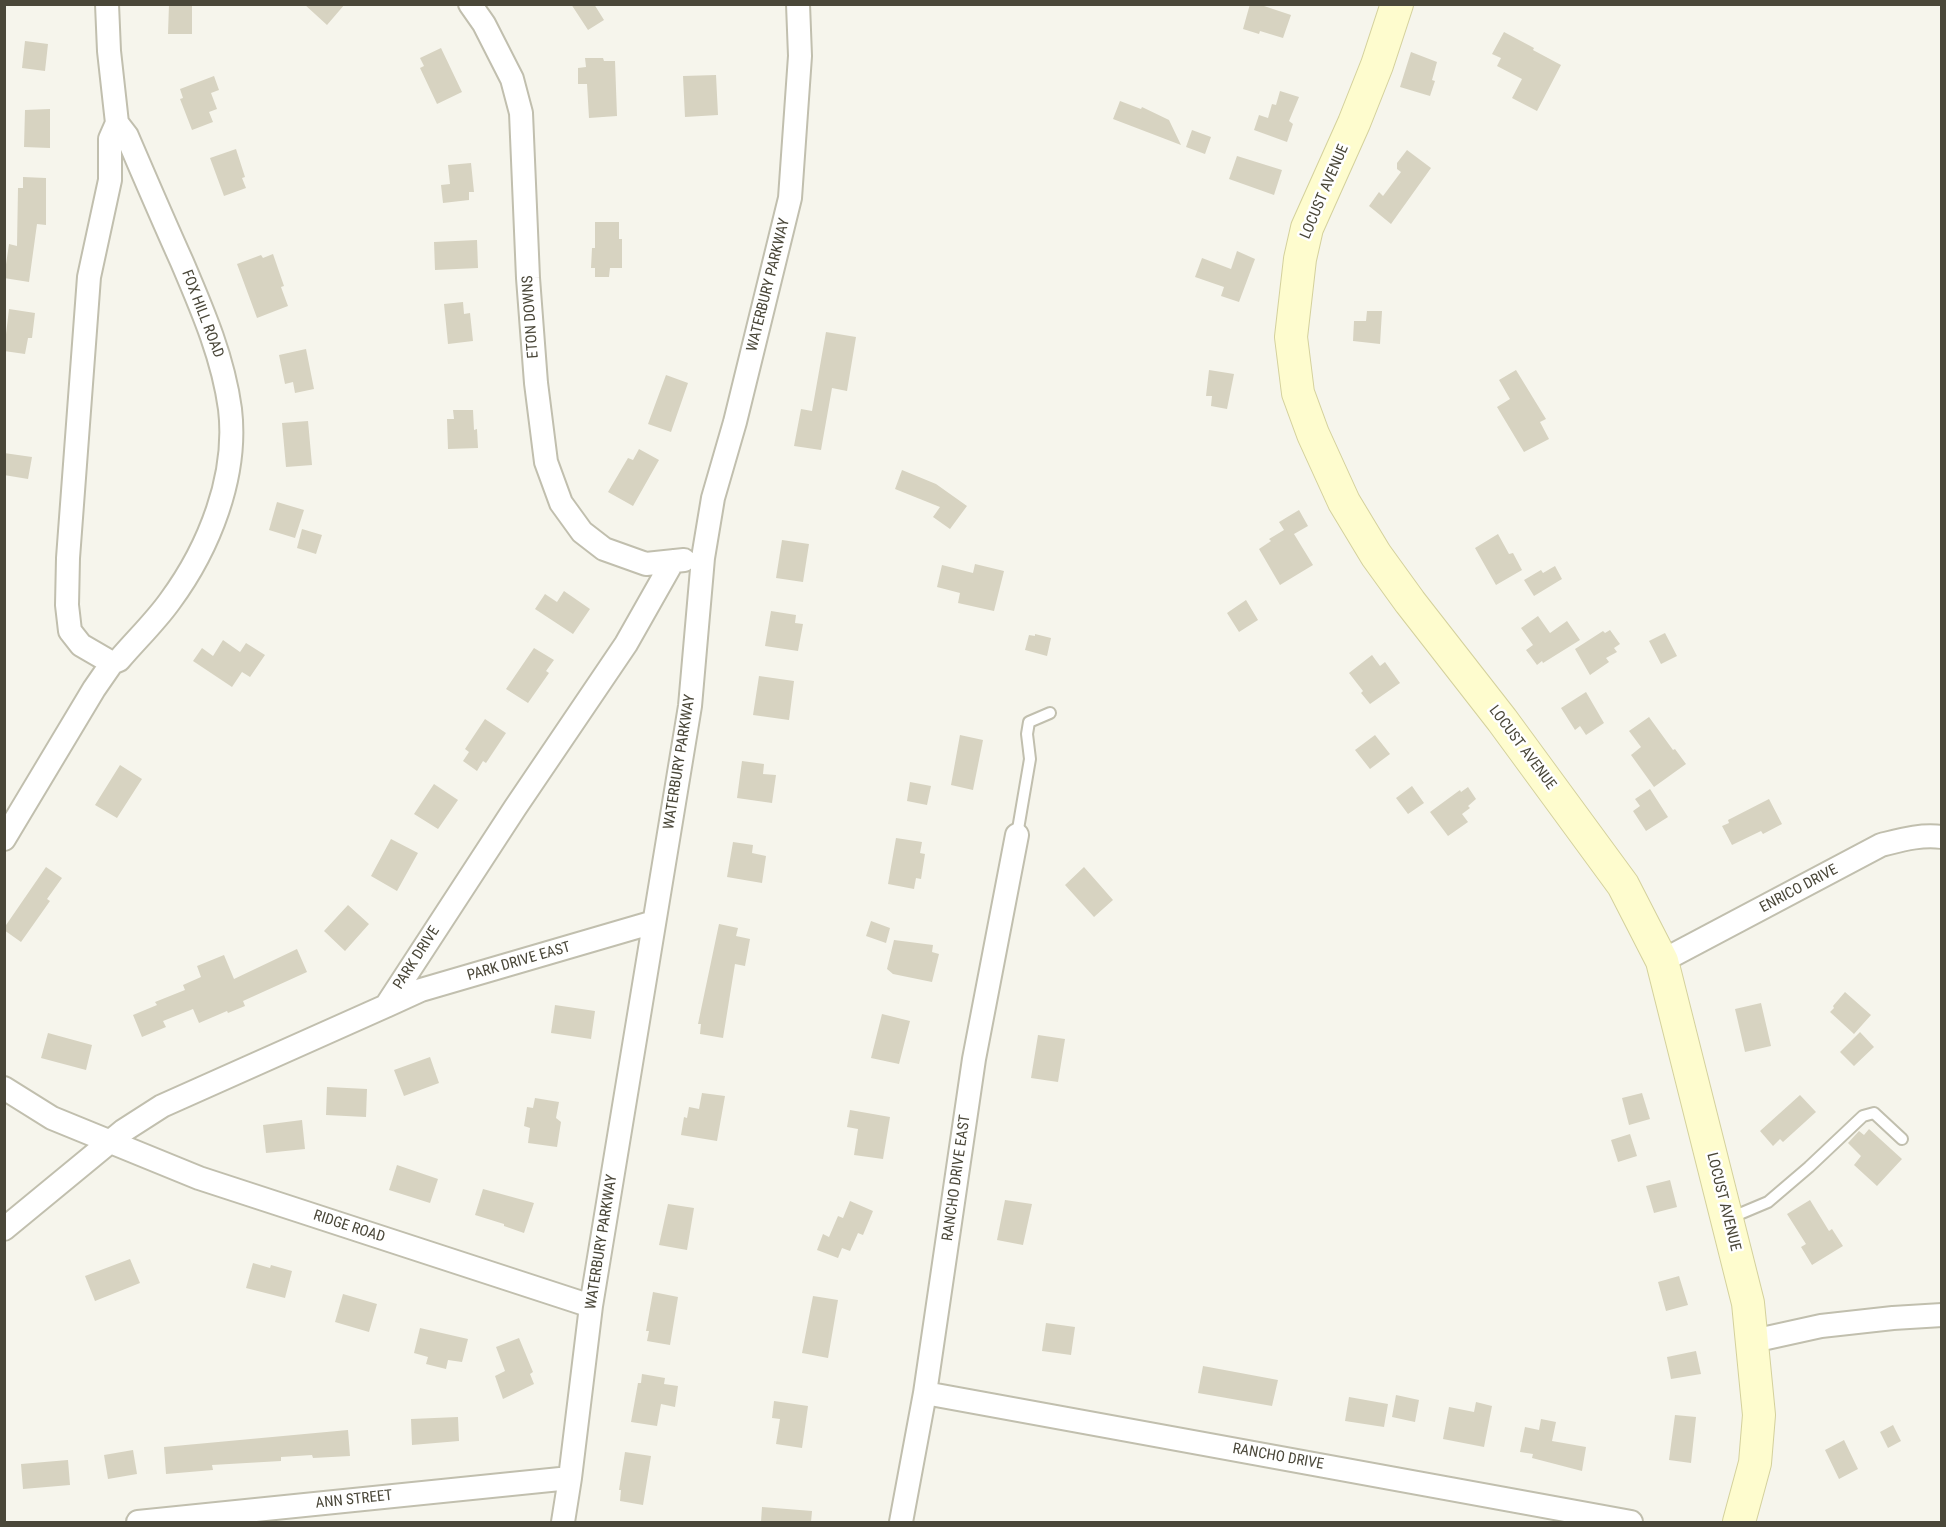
<!DOCTYPE html>
<html>
<head>
<meta charset="utf-8">
<style>
  body { margin:0 }
  #map { position:relative; width:1946px; height:1527px; overflow:hidden; background:#f6f5ec; font-family:"Roboto Condensed",sans-serif }
  canvas { display:block }
  .frame { position:absolute; inset:0; border:6px solid #4a4739; pointer-events:none }
</style>
</head>
<body>
<div id="map">
<canvas width="1946" height="1527"></canvas>
<div class="frame"></div>
</div>
<script>
const g = document.querySelector('canvas').getContext('2d');
g.lineJoin = 'round';
function fillPath(path, color) { g.fillStyle = color; g.fill(path, 'evenodd'); }
function strokePath(path, color, width, dash) { g.strokeStyle = color; g.lineWidth = width; g.lineCap = dash ? 'butt' : 'round'; g.setLineDash(dash || []); g.stroke(path); }
function label(font, color, halo, rows, align = 'center') {
  g.font = font + ' "Roboto Condensed",sans-serif'; g.lineWidth = 5; g.setLineDash([]); g.textBaseline = 'middle'; g.strokeStyle = halo; g.fillStyle = color; for (const [text, x, y, turn = 0] of rows) {
    g.save(); g.translate(x, y); g.rotate((+turn || 0) * Math.PI / 180); g.textAlign = isNaN(turn) ? turn : align; if (halo) g.strokeText(text, 0, 0); g.fillText(text, 0, 0); g.restore();
  }
}
const building = new Path2D(`
  M169,4H192V34H168Z
  M304,4H345L327,25Z
  M571,4H594L604,20L588,30Z
  M1250,4H1258L1291,15L1283,38L1260,31L1259,34L1243,29Z
  M1504,32L1534,48L1533,50L1561,65L1537,111L1512,98L1522,79L1497,66L1501,58L1492,54Z
  M25,41L48,44L45,71L22,68Z
  M441,48L462,92L437,104L420,68L424,66L420,58Z
  M1411,52L1437,62L1432,80L1435,81L1430,96L1400,87Z
  M585,58H603L604,61H615L617,116L589,118L587,84H578V68L586,67Z
  M716,75L718,115L685,117L683,76Z
  M214,76L219,90L211,93L217,109L209,112L213,122L192,130L180,99L183,98L180,89Z
  M1280,91L1299,97L1289,121L1293,124L1287,142L1254,130L1259,115L1268,118L1272,104L1276,105Z
  M1120,101L1141,109L1142,107L1169,120L1181,145L1113,119Z
  M50,109V148L24,147L25,110Z
  M1192,130L1211,137L1205,154L1186,147Z
  M236,149L245,177L242,178L246,188L224,196L210,158Z
  M1407,150L1431,168L1391,224L1369,206L1379,192L1383,196L1401,172L1397,169V163Z
  M1237,156L1282,170L1274,195L1229,179Z
  M471,163L474,192H469V200L443,203L441,185L450,184L448,165Z
  M23,177L46,178V225L37,224L29,282L4,278L9,244L17,246L18,188H23Z
  M595,222H619V239H622V268H610L609,277H595V268H591L592,248H595Z
  M477,240L478,268L435,270L434,242Z
  M1237,251L1255,259L1239,302L1221,296L1224,287L1195,277L1202,258L1231,269Z
  M273,254L284,286L281,287L288,306L257,318L237,264L261,255L263,258Z
  M463,302L464,314L470,313L473,341L448,344L444,304Z
  M9,309L35,313L32,338H28L25,354L4,351Z
  M1367,311H1382L1380,344L1353,341L1354,321H1366Z
  M826,332L856,337L847,391L832,388L821,450L794,446L801,409L812,411Z
  M306,349L314,389L295,393L293,382L285,384L279,355Z
  M1209,370L1234,374L1227,409L1211,406L1212,396H1206Z
  M1516,370L1546,419L1540,422L1549,439L1524,452L1497,407L1510,399L1499,380Z
  M666,375L688,383L671,432L648,424Z
  M453,410H473L474,430L477,429L478,448L448,449L447,419H454Z
  M308,421L312,465L286,467L282,423Z
  M639,449L659,460L633,506L608,492L628,458L633,460Z
  M4,453L32,457L28,479L4,475Z
  M902,470L936,484L967,506L950,529L933,517L940,507L895,489Z
  M277,502L304,510L295,538L269,530Z
  M1299,510L1308,526L1294,534L1313,565L1280,585L1259,549L1271,541L1269,539L1284,530L1279,522Z
  M302,529L322,535L316,554L297,548Z
  M1498,534L1509,554L1513,553L1522,570L1496,585L1475,548Z
  M782,540L809,544L803,582L776,578Z
  M975,564L1004,571L994,611L958,603L960,593L937,587L942,565L973,573Z
  M1555,566L1562,579L1534,596L1524,580L1541,570L1543,573Z
  M564,591L590,609L573,634L535,609L545,594L557,602Z
  M1246,600L1258,620L1239,632L1227,613Z
  M771,611L796,615L795,623L803,624L798,651L765,646Z
  M1538,616L1550,633L1567,621L1580,640L1543,663L1542,661L1537,665L1526,650L1533,645L1521,628Z
  M1610,630L1620,644L1614,648L1617,652L1606,658L1609,662L1590,675L1575,649L1603,631L1605,633Z
  M1665,633L1677,656L1661,664L1649,641Z
  M1035,634L1051,638L1047,656L1025,650L1029,635L1035,636Z
  M223,640L240,652L246,643L265,655L250,677L242,672L232,687L193,661L202,648L213,656Z
  M534,648L554,660L546,671L549,673L528,703L506,689Z
  M1372,655L1380,666L1385,662L1400,683L1370,704L1361,693L1363,691L1349,673Z
  M759,676L794,681L789,720L753,715Z
  M1586,692L1604,723L1586,735L1580,726L1575,730L1561,708Z
  M1649,717L1673,750L1675,749L1686,764L1654,787L1631,755L1641,747L1629,731Z
  M485,719L506,733L486,763L483,761L477,771L463,761L469,752L465,749Z
  M960,735L983,740L973,790L951,785Z
  M1375,735L1390,754L1370,769L1355,750Z
  M742,761L764,764L763,774L776,775L772,803L737,798Z
  M120,765L142,779L117,818L95,805Z
  M910,782L931,786L927,805L907,801Z
  M434,784L458,800L438,829L414,814Z
  M1412,786L1424,803L1408,814L1396,798Z
  M1468,787L1476,799L1468,806L1470,808L1462,814L1468,822L1448,836L1430,812L1460,790L1461,792Z
  M1650,789L1668,817L1646,831L1633,811L1640,806L1635,799Z
  M1769,799L1782,824L1763,834L1761,831L1732,845L1722,826L1729,823L1728,820Z
  M896,838L922,842L920,853L925,854L921,879L916,878L914,889L888,884Z
  M391,839L418,853L397,891L371,876Z
  M733,842L753,845L752,853L766,856L762,883L727,877Z
  M46,867L62,878L47,899L50,901L21,942L4,930V928Z
  M1084,867L1113,900L1094,917L1065,885Z
  M348,905L369,924L345,951L324,931Z
  M871,921L890,928L886,943L866,936Z
  M719,924L738,928L736,936L750,939L745,966L735,964L723,1038L700,1034L701,1024H698Z
  M894,940L933,945L932,952L939,954L932,982L893,974L887,969Z
  M297,949L307,972L243,1001L245,1006L228,1013L227,1011L199,1023L193,1009L163,1021L166,1027L142,1037L133,1015L157,1005L155,1002L185,990L183,985L201,977L197,966L224,955L234,979Z
  M1845,992L1871,1015L1854,1034L1830,1012L1834,1008L1833,1006Z
  M1761,1003L1771,1046L1745,1052L1735,1009Z
  M555,1005L595,1011L591,1039L551,1033Z
  M882,1014L910,1021L899,1064L871,1058Z
  M1860,1032L1874,1047L1854,1066L1840,1052Z
  M48,1033L92,1045L86,1070L41,1058Z
  M1038,1035L1065,1039L1058,1082L1031,1078Z
  M430,1057L439,1083L404,1096L394,1070Z
  M327,1087L367,1089L366,1117L326,1115Z
  M702,1093L725,1096L717,1141L681,1135L684,1117L687,1118L689,1107L699,1109Z
  M1642,1093L1650,1119L1629,1125L1622,1098Z
  M1800,1095L1816,1112L1783,1142L1780,1139L1773,1146L1760,1131Z
  M535,1098L559,1102L556,1118L561,1122L557,1147L528,1143L530,1128L524,1126L527,1107L533,1108Z
  M850,1110L890,1117L883,1159L854,1155L858,1129L847,1127Z
  M302,1120L305,1149L266,1153L263,1125Z
  M1869,1129L1902,1159L1877,1186L1854,1165L1861,1156L1848,1143L1859,1131L1864,1135Z
  M1630,1134L1637,1156L1618,1162L1611,1140Z
  M397,1165L438,1179L430,1203L389,1190Z
  M1670,1180L1677,1207L1654,1213L1646,1186Z
  M483,1189L534,1203L524,1233L504,1226V1224L475,1215Z
  M1005,1200L1032,1204L1023,1245L997,1240Z
  M1810,1200L1829,1231L1832,1229L1843,1246L1812,1265L1801,1247L1806,1244L1787,1214Z
  M850,1201L873,1211L863,1235L858,1233L850,1251L842,1248L838,1258L817,1250L823,1234L829,1237L838,1216L843,1218Z
  M668,1204L694,1208L687,1250L659,1245Z
  M130,1259L140,1283L95,1301L85,1276Z
  M253,1263L270,1268L271,1265L292,1271L285,1298L246,1288Z
  M1679,1276L1688,1305L1666,1311L1658,1282Z
  M653,1292L678,1297L670,1345L647,1341L649,1331H646Z
  M343,1294L377,1304L369,1332L335,1322Z
  M813,1296L838,1300L828,1358L802,1353Z
  M1046,1323L1075,1327L1071,1355L1042,1351Z
  M420,1328L468,1339L462,1362L448,1360L446,1369L426,1364L428,1357L414,1353Z
  M519,1338L533,1372L530,1374L534,1384L503,1399L495,1376L505,1371L496,1347Z
  M1696,1351L1701,1374L1671,1379L1667,1357Z
  M1203,1366L1278,1380L1272,1406L1198,1393Z
  M642,1374L665,1378L664,1384L678,1386L675,1407L661,1404L657,1426L631,1422L638,1383H641Z
  M1396,1395L1419,1400L1415,1422L1392,1417Z
  M1349,1397L1388,1404L1384,1427L1345,1421Z
  M774,1401L808,1406L802,1448L776,1444L780,1419L772,1418Z
  M1476,1402L1492,1406L1484,1447L1443,1439L1449,1407L1474,1412Z
  M1675,1415L1696,1417L1691,1463L1669,1460Z
  M458,1417L459,1441L412,1445L411,1419Z
  M1541,1419L1556,1422L1552,1441L1586,1447L1582,1471L1532,1458L1533,1454L1520,1452L1525,1427L1539,1430Z
  M1893,1425L1901,1441L1888,1448L1880,1432Z
  M348,1430L350,1456L313,1458L312,1455L281,1457V1461L212,1465L213,1470L166,1474L164,1447Z
  M1844,1440L1858,1469L1839,1479L1825,1450Z
  M133,1450L137,1474L108,1479L104,1455Z
  M625,1452L651,1456L643,1505L620,1501L621,1490H619Z
  M68,1460L70,1485L23,1489L21,1464Z
  M762,1507L812,1511L811,1522H761Z`);
const lane = new Path2D(`
  M1017,835L1030,759L1027,734L1029,722L1050,713
  M1730,1218L1768,1202L1809,1167L1863,1116L1874,1113L1902,1139`);
const street = new Path2D(`
  M107,4L109,51L117,123L110,139V180L89,277L68,558L67,605L70,631L81,645L112,663
  M470,4L484,24L512,79L521,113L528,278L536,383L546,462L561,503L582,532L604,549L646,564L684,560
  M4,839L94,689L112,663L119,660C136,640 155,622 170,601C209,548 238,476 230,409C223,357 202,309 182,262C163,220 145,178 127,136L117,123
  M1662,961L1881,845C1901,840 1921,834 1942,837
  M386,1006L421,990L654,922
  M4,1088L52,1118L199,1178L591,1306
  M4,1229L123,1131L162,1106L386,1006L515,808L626,644L673,561
  M1753,1341L1821,1326L1893,1318L1942,1315
  M925,1393L1631,1522
  M138,1522L570,1478
  M563,1522L570,1478L591,1306L690,706L703,558L713,498L735,422L790,198L800,56L798,4
  M901,1522L925,1393L974,1059L1017,835`);
const secondary = new Path2D(`
  M1397,4L1377,65L1354,123L1307,228L1300,259L1291,337L1298,393L1313,434L1344,502L1376,555L1410,602L1502,720L1623,885L1662,961L1748,1303L1759,1415L1755,1463L1739,1522`);
const streetNames = [
  ["LOCUST AVENUE",1325,192,-67],
  ["WATERBURY PARKWAY",769,285,-76],
  ["FOX HILL ROAD",202,314,69],
  ["ETON DOWNS",531,317,-94],
  ["LOCUST AVENUE",1522,748,53],
  ["WATERBURY PARKWAY",680,762,-81],
  ["ENRICO DRIVE",1799,889,-28],
  ["PARK DRIVE",417,958,-57],
  ["PARK DRIVE EAST",519,962,-16],
  ["RANCHO DRIVE EAST",957,1178,-82],
  ["LOCUST AVENUE",1723,1202,76],
  ["RIDGE ROAD",349,1227,18],
  ["WATERBURY PARKWAY",602,1242,-81],
  ["RANCHO DRIVE",1278,1457,10],
  ["ANN STREET",354,1500,-6]
];
fillPath(building, '#d7d3c1');
strokePath(lane, '#c1bfae', 14);
strokePath(street, '#c1bfae', 26);
strokePath(secondary, '#d4d19c', 34);
strokePath(lane, '#fff', 10);
strokePath(street, '#fff', 22);
strokePath(secondary, '#fefcce', 32);
label('15px', '#4a4739', '#fff', streetNames);
</script>
</body>
</html>
